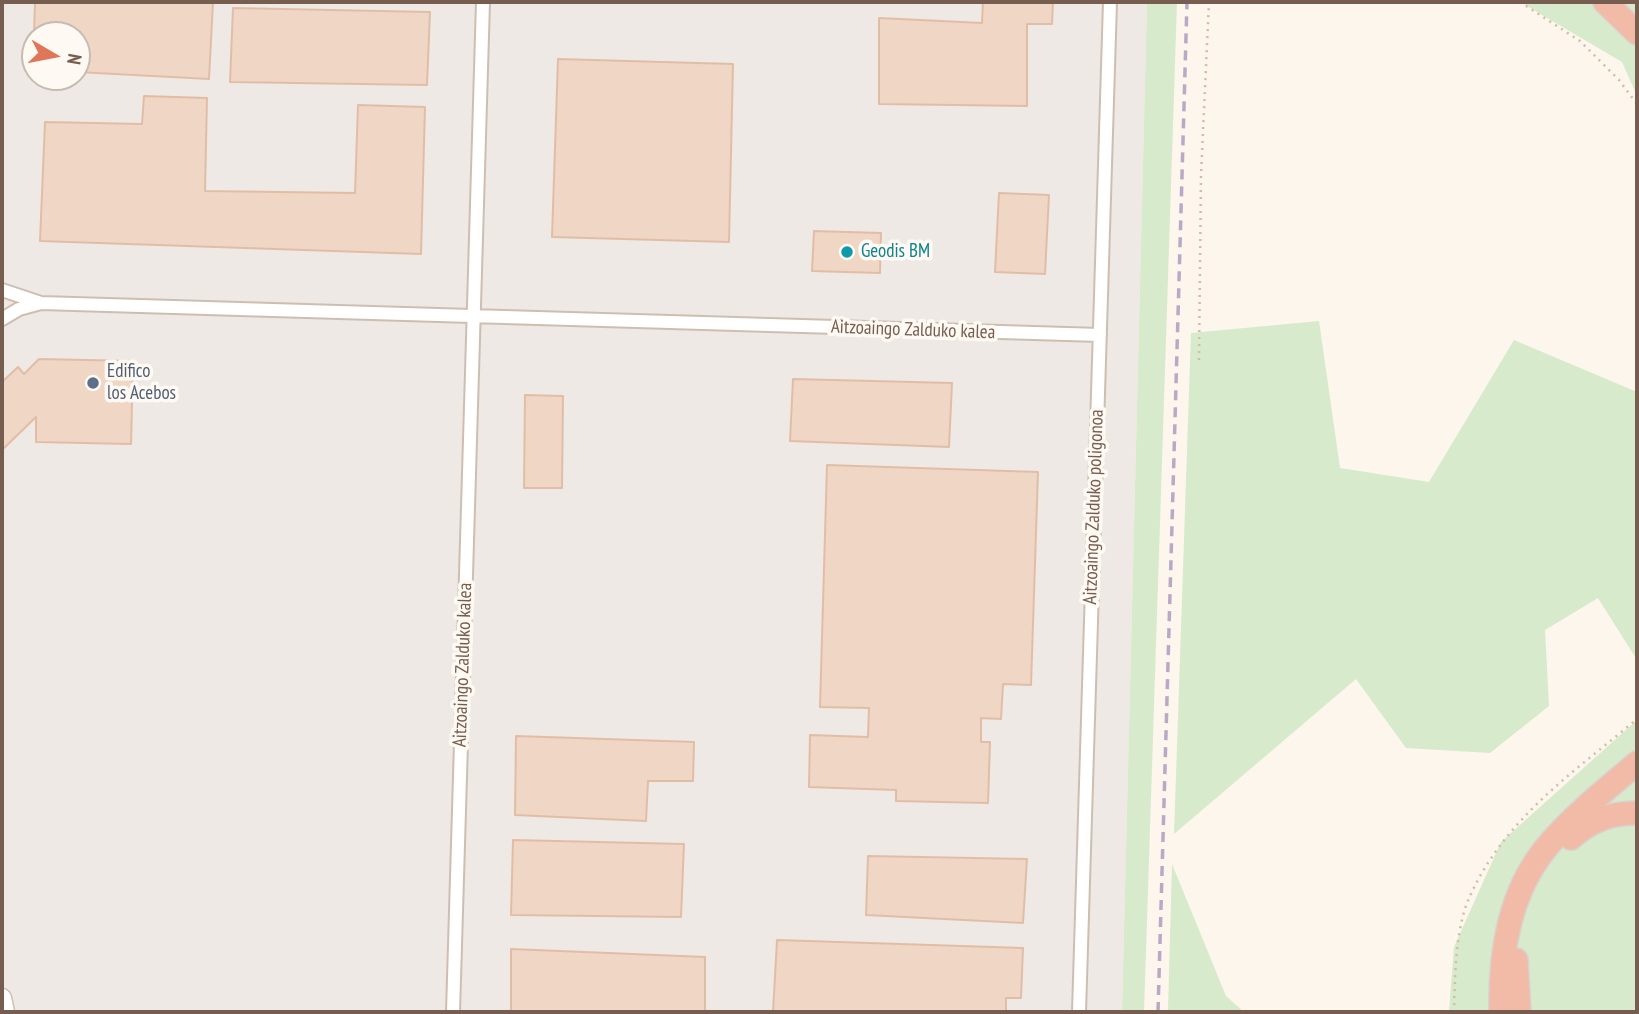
<!DOCTYPE html>
<html>
<head>
<meta charset="utf-8">
<style>
  body { margin:0 }
  #map { position:relative; width:1639px; height:1014px; overflow:hidden; background:#fcf6ec; font-family:"PT Sans Narrow",sans-serif }
  canvas { display:block }
  .frame { position:absolute; inset:0; border:4px solid #775d4f; pointer-events:none }
  .north { position:absolute; left:21px; top:21px; width:70px; height:70px; box-sizing:border-box; background:#fefaf3; border:2px solid #c8bbb1; border-radius:50%; rotate:100deg; font-size:19px; font-weight:700; line-height:28px; text-align:center; color:#775d4f }
  .north::after { content:''; display:block; margin:auto; width:24px; height:32px; background:#df7659; clip-path:polygon(50% 0,100% 100%,50% 72%,0 100%) }
</style>
</head>
<body>
<div id="map">
<canvas width="1639" height="1014"></canvas>
<div class="frame"></div>
<div class="north">N</div>
</div>
<script>
const g = document.querySelector('canvas').getContext('2d');
g.lineJoin = 'round';
function fillPath(path, color) { g.fillStyle = color; g.fill(path, 'evenodd'); }
function strokePath(path, color, width, dash) { g.strokeStyle = color; g.lineWidth = width; g.lineCap = dash ? 'butt' : 'round'; g.setLineDash(dash || []); g.stroke(path); }
function label(font, color, halo, rows, align = 'center') {
  g.font = font + ' "PT Sans Narrow",sans-serif'; g.lineWidth = 7; g.setLineDash([]); g.textBaseline = 'middle'; g.strokeStyle = halo; g.fillStyle = color; for (const [text, x, y, turn = 0] of rows) {
    g.save(); g.translate(x, y); g.rotate((+turn || 0) * Math.PI / 180); g.textAlign = isNaN(turn) ? turn : align; if (halo) g.strokeText(text, 0, 0); g.fillText(text, 0, 0); g.restore();
  }
}
const industrial = new Path2D(`
  M2,2H1147L1122,1012H2ZM35,35H77V77H35Z`);
const green = new Path2D(`
  M1147,2H1177L1144,1012H1122Z
  M1520,2H1637V96L1622,62Z
  M1319,321L1340,468L1429,482L1514,340L1637,392V660L1598,598L1545,630L1549,706L1490,753L1406,748L1356,679L1174,834L1191,333Z
  M1637,720V1012H1449L1454,947L1501,842Z
  M1172,864L1226,996L1244,1012H1168Z`);
const building = new Path2D(`
  M35,2H213L209,79L77,72V35H34Z
  M983,2H1053L1052,24H1027V106L879,104V18L982,23Z
  M233,8L430,12L427,85L230,82Z
  M558,59L733,64L729,242L552,237Z
  M144,96L207,98L205,191L355,193L358,105L425,107L421,254L40,241L45,122L142,124Z
  M999,193L1049,195L1045,274L995,272Z
  M814,231L881,233L880,273L812,271Z
  M39,359L133,361L131,444L36,442V417L2,450V382L18,367L24,374Z
  M793,379L952,383L949,447L790,441Z
  M525,395L563,396L562,488H524Z
  M827,465L1038,472L1031,685L1003,684L1001,719L981,718V742H990L988,803L896,801V790L809,787L810,735L868,737L869,708L820,707Z
  M516,736L694,742L693,781H648L646,821L515,815Z
  M513,840L684,844L681,917L511,915Z
  M868,856L1027,859L1023,923L866,915Z
  M777,940L1023,948L1021,998H1006V1012H773Z
  M511,949L705,957V1012H511Z`);
const path = new Path2D(`
  M1520,2L1580,41L1619,80L1637,104
  M1199,360L1201,175L1209,2
  M1454,1012C1455,977 1455,928 1470,896C1506,817 1573,773 1637,719`);
const street = new Path2D(`
  M2,290L41,303L1100,335
  M2,319L19,309L41,303
  M453,1012L483,2
  M1079,1012L1110,2`);
const secondary = new Path2D(`
  M2,998L5,1012`);
const highway = new Path2D(`
  M1605,2L1637,33
  M1571,838C1591,820 1611,813 1637,813
  M1516,960L1519,1012
  M1501,1012C1500,952 1509,889 1551,842C1576,813 1608,788 1637,763`);
const rail = new Path2D(`
  M1158,1012L1187,2`);
const markers = [
  [847,252,7,"#0f9aa8"],
  [93,383,7,"#5c6f8a"]
];
const cultureNames = [
  ["Geodis BM",861,252]
];
const streetNames = [
  ["Aitzoaingo Zalduko kalea",913,330,2],
  ["Aitzoaingo Zalduko poligonoa",1094,507,-88],
  ["Aitzoaingo Zalduko kalea",463,665,-88]
];
const serviceNames = [
  ["Edifico",107,372],
  ["los Acebos",107,394]
];
fillPath(industrial, '#eee9e4');
fillPath(green, '#d7eacb');
fillPath(building, '#f0d6c5');
strokePath(building, '#e2bda6', 2);
strokePath(street, '#cebeb1', 16);
strokePath(secondary, '#d1bfb0', 21);
strokePath(highway, '#d9d2ce', 26);
strokePath(path, '#d6b9a7', 2.5, [2, 5]);
strokePath(street, '#fff', 12);
strokePath(secondary, '#fff', 18);
strokePath(highway, '#f2bba7', 23);
strokePath(rail, '#b9a9c7', 3.5, [10, 7]);
for (const [x, y, r, color] of markers) { const dot = new Path2D(); dot.arc(x, y, r, 0, 2 * Math.PI); g.fillStyle = color; g.fill(dot); strokePath(dot, '#fefaf3', 2.5); }
label('19px', '#0d838f', '#fefaf3', cultureNames, 'left');
label('19px', '#775d4f', '#fefaf3', streetNames);
label('19px', '#4e5e75', '#fefaf3', serviceNames, 'left');
</script>
</body>
</html>
